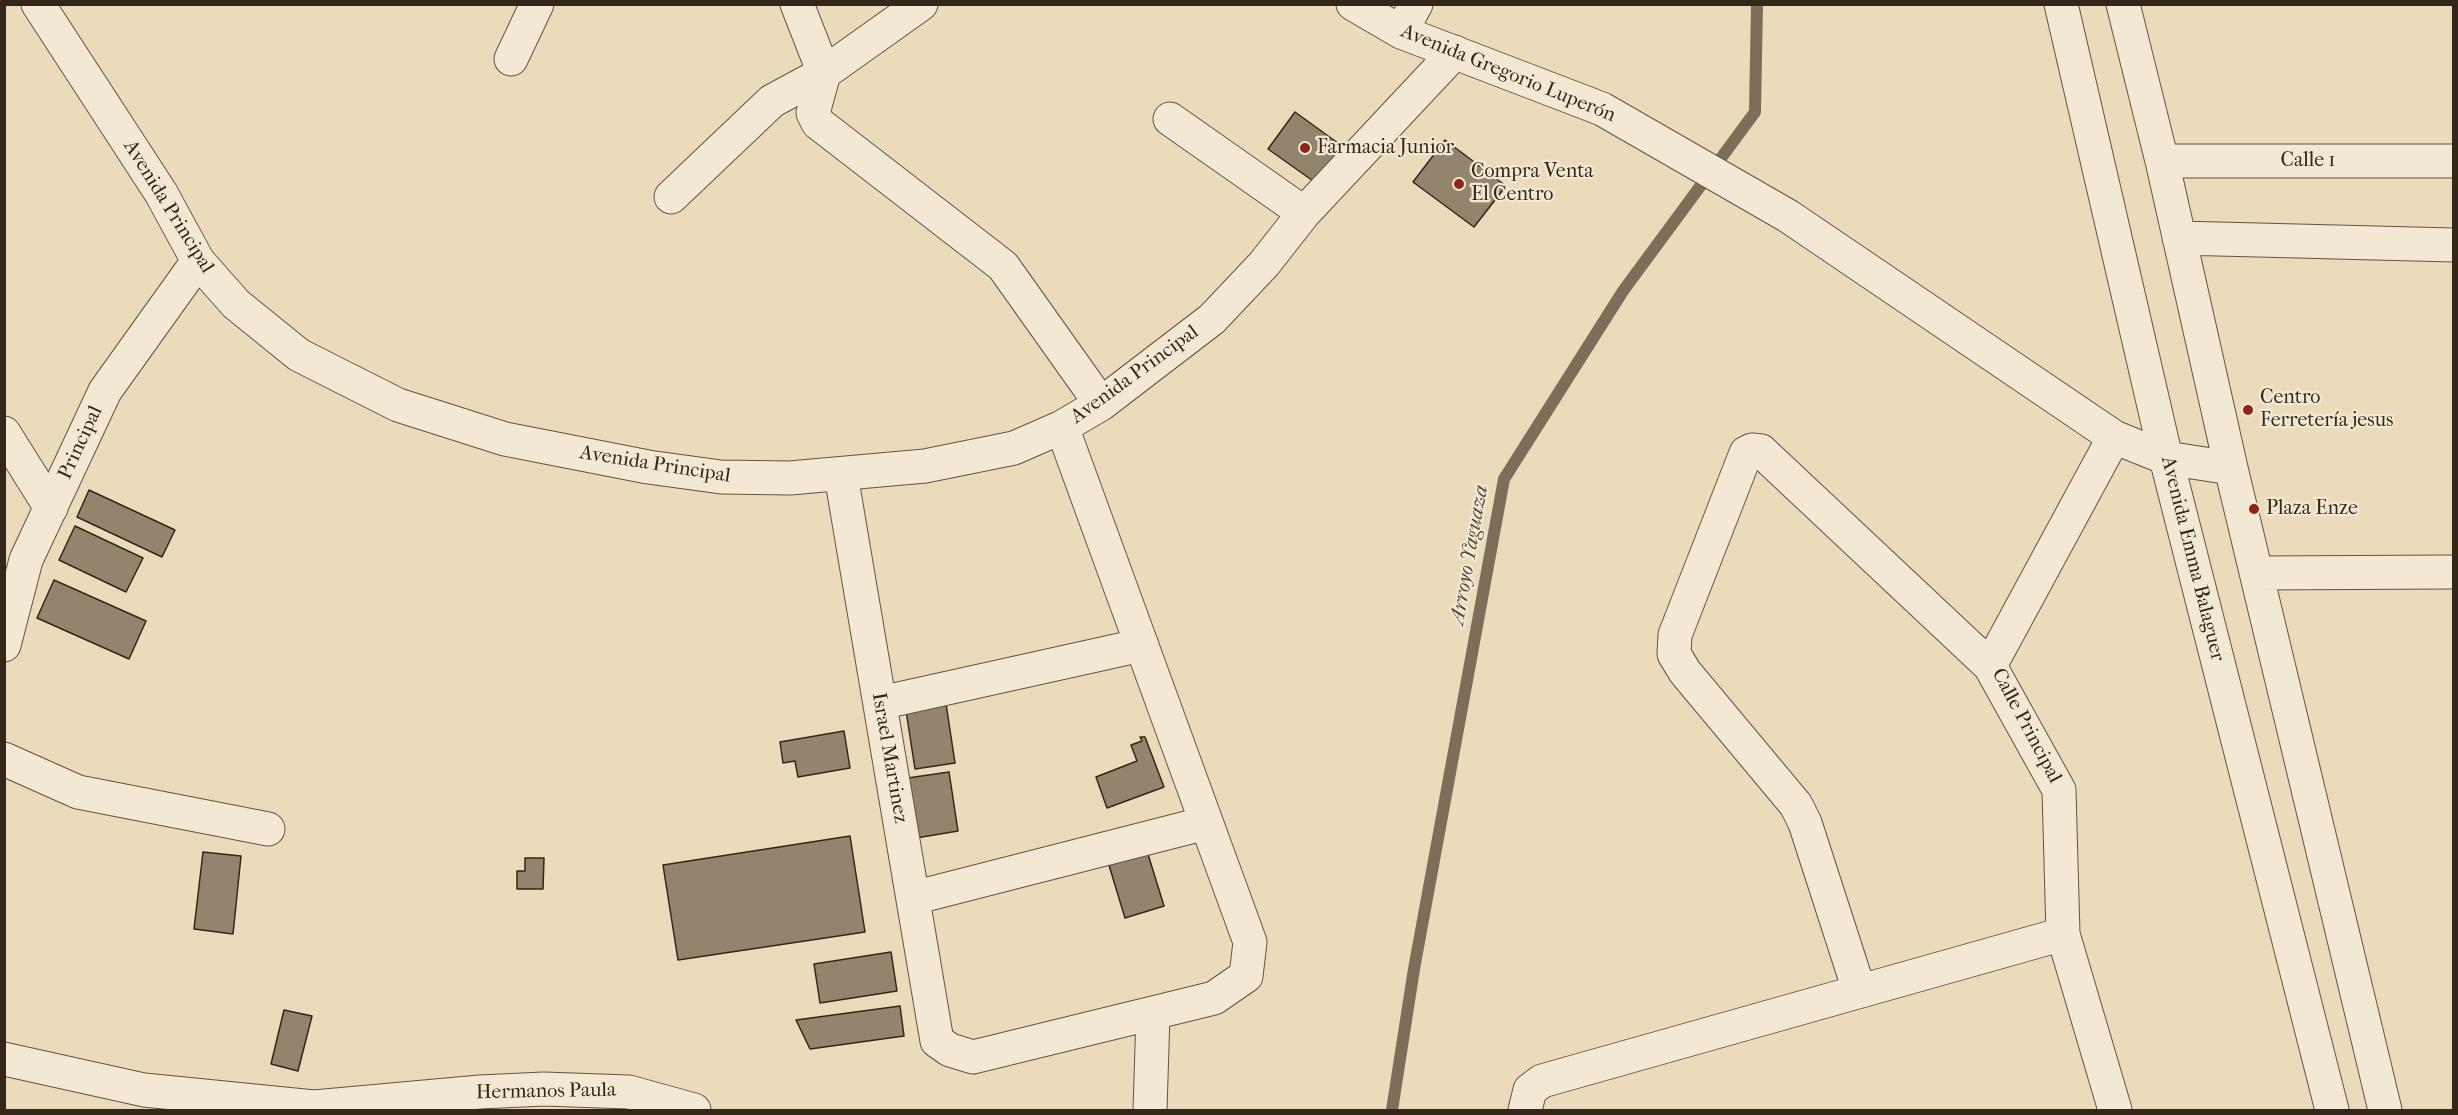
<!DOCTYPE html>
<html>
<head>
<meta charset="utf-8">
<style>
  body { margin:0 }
  #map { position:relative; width:2458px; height:1115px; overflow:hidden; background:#ebdbbb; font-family:"IM FELL French Canon",serif }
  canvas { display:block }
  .frame { position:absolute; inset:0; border:6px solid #332719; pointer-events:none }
</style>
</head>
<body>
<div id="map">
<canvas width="2458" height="1115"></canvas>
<div class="frame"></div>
</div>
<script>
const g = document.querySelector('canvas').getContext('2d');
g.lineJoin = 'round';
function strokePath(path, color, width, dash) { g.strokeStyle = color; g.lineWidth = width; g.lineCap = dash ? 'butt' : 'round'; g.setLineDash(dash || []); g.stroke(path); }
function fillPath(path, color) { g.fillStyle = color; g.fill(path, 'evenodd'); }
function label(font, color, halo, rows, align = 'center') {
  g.font = font + ' "IM FELL French Canon",serif'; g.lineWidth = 4.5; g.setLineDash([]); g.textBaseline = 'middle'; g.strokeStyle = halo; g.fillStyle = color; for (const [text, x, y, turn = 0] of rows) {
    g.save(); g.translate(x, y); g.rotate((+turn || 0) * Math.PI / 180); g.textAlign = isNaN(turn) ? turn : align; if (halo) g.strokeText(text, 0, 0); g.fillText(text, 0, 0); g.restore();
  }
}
const stream = new Path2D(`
  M1392,1110L1414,969L1504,479L1623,291L1755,112L1757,4`);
const building = new Path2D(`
  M1295,112L1342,146L1316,183L1268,149Z
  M1445,140L1506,186L1474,227L1413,182Z
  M89,490L175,530L162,557L77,517Z
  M75,526L143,558L126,592L59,560Z
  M54,580L146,621L129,659L37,618Z
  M945,697L955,763L915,769L905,704Z
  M844,731L850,768L798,777L795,761L783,763L780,742Z
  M1140,737H1145L1164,787L1107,808L1096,777L1137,761L1131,745L1142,741Z
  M949,772L958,831L910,839L901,779Z
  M850,836L865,932L678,960L663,865Z
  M1147,851L1164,906L1125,918L1108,862Z
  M203,852L241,856L233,934L194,929Z
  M525,858H544L543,889H517V871H525Z
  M891,952L897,991L820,1003L814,964Z
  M900,1006L904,1036L810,1049L796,1020Z
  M284,1010L312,1016L298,1071L271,1064Z`);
const minor = new Path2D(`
  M38,4L161,193L198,261L236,304L299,355L398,405L505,439L648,467L721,477L790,478L925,466L1014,448L1062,427L1101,404L1212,319L1264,264L1304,213L1455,52
  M797,4L824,73L813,113L818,123L1003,266L1101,404
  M1353,4L1401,32L1602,109L1788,216L2114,437L2166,458L2231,468
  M2061,4L2166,458L2332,1110
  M2123,4L2162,161L2231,468L2385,1110
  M1401,32L1416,4
  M511,59L537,4
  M1170,119L1304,213
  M2162,161H2454
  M671,197L772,101L824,73L921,4
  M2179,238L2454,245
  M4,433L51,508
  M2114,437L1990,666L2059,790L2063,934L2115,1110
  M841,475L937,1041L950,1050L973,1057L1214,998L1246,976L1250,942L1062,427
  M2256,573L2454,572
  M4,645L26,560L105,391L198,261
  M880,703L1142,645
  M4,759L78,792L268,829
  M913,898L1206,823
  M1859,990L1805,823L1796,805L1685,672L1674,654L1675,635L1746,453L1752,450L1761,451L1990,666
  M4,1059L144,1090L314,1107L480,1092L544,1089L629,1092L694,1110
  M1150,1110L1153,1015
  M1525,1110L1530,1090L1542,1081L2063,934`);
const markers = [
  [1305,148,6,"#8f2418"],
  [1459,184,6,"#8f2418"],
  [2248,410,6,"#8f2418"],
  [2254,509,6,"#8f2418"]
];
const streetNames = [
  ["Avenida Gregorio Luperón",1508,74,22],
  ["Calle 1",2308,161],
  ["Avenida Principal",168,207,58],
  ["Avenida Principal",1135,375,-36],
  ["Principal",81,443,-65],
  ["Avenida Principal",655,465,9],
  ["Avenida Emma Balaguer",2192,559,76],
  ["Calle Principal",2026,726,62],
  ["Israel Martinez",889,758,80],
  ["Hermanos Paula",546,1092,-1]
];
const poiNames = [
  ["Farmacia Junior",1317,148],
  ["Compra Venta",1471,172],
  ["El Centro",1471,195],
  ["Centro",2260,398],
  ["Ferretería jesus",2260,421],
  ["Plaza Enze",2266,509]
];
const waterNames = [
  ["Arroyo Yaguaza",1470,555,-80]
];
strokePath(stream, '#7c6e59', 12);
fillPath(building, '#93856d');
strokePath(building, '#332719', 1.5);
strokePath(minor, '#615442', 35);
strokePath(minor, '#f2e8d3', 33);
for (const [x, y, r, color] of markers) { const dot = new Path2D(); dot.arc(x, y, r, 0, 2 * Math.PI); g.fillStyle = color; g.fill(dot); strokePath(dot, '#f2e8d3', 2); }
label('20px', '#332719', '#f2e8d3', streetNames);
label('20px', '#332719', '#f2e8d3', poiNames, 'left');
label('italic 21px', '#574b39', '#f2e8d3', waterNames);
</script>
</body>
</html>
